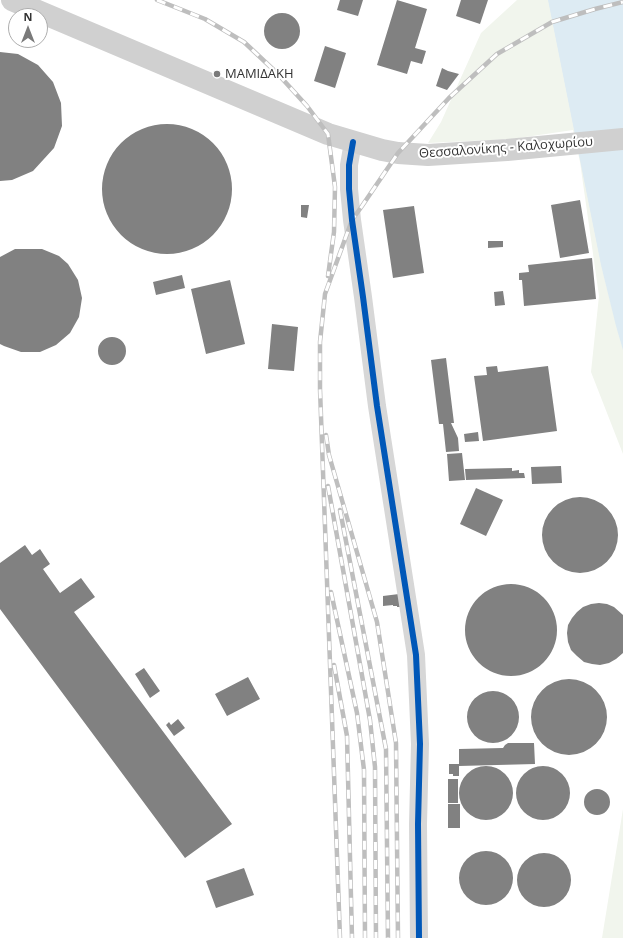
<!DOCTYPE html>
<html>
<head>
<meta charset="utf-8">
<style>
  body { margin:0 }
  #map { position:relative; width:623px; height:938px; overflow:hidden; background:#fff; font-family:"Open Sans",sans-serif }
  canvas { display:block }
  .north { position:absolute; left:8px; top:8px; width:40px; height:40px; box-sizing:border-box; background:#fff; border:1px solid #adadad; border-radius:50%; rotate:0deg; font-size:11px; font-weight:700; line-height:16px; text-align:center; color:#333 }
  .north::after { content:''; display:block; margin:auto; width:14px; height:18px; background:#7a7a7a; clip-path:polygon(50% 0,100% 100%,50% 72%,0 100%) }
</style>
</head>
<body>
<div id="map">
<canvas width="623" height="938"></canvas>
<div class="north">N</div>
</div>
<script>
const g = document.querySelector('canvas').getContext('2d');
g.lineJoin = 'round';
function fillPath(path, color) { g.fillStyle = color; g.fill(path, 'evenodd'); }
function strokePath(path, color, width, dash) { g.strokeStyle = color; g.lineWidth = width; g.lineCap = dash ? 'butt' : 'round'; g.setLineDash(dash || []); g.stroke(path); }
function label(font, color, halo, rows, align = 'center') {
  g.font = font + ' "Open Sans",sans-serif'; g.lineWidth = 4; g.setLineDash([]); g.textBaseline = 'middle'; g.strokeStyle = halo; g.fillStyle = color; for (const [text, x, y, turn = 0] of rows) {
    g.save(); g.translate(x, y); g.rotate((+turn || 0) * Math.PI / 180); g.textAlign = isNaN(turn) ? turn : align; if (halo) g.strokeText(text, 0, 0); g.fillText(text, 0, 0); g.restore();
  }
}
const green = new Path2D(`
  M517,0H623V454L591,372L599,296L580,162L573,130L512,139L428,143L441,122L481,33Z
  M623,809V938H602Z`);
const water = new Path2D(`
  M548,0H623V350L616,326L601,265Z`);
const building = new Path2D(`
  M340,0H363L358,16L337,10Z
  M397,0L427,9L415,48L426,51L422,64L411,61L407,74L377,65Z
  M461,0H488L480,24L456,16Z
  M264 31a18 18 0 1 1 36 0a18 18 0 1 1-36 0Z
  M325,46L346,53L335,88L314,81Z
  M0,52L18,54L38,65L53,82L61,103L62,126L54,148L33,171L12,180L0,181Z
  M442,68L448,71L459,74L447,90L436,86Z
  M102 189a65 65 0 1 1 130 0a65 65 0 1 1-130 0Z
  M580,200L589,253L560,258L551,205Z
  M301,205H309L307,218L301,217Z
  M414,206L424,273L393,278L383,210Z
  M488,241H503V247L488,248Z
  M15,249H42L59,256L68,264L78,280L82,298L79,317L70,333L56,345L40,352H21L4,346L0,344V257Z
  M592,258L596,299L524,306L522,280H519V273L529,272L528,265Z
  M182,275L185,288L156,295L153,282Z
  M230,280L245,344L206,354L191,289Z
  M503,291L505,305L495,306L494,292Z
  M272,324L298,327L294,371L268,369Z
  M98 351a14 14 0 1 1 28 0a14 14 0 1 1-28 0Z
  M446,358L454,423H451L458,438L459,451L446,452L443,424H439L431,360Z
  M497,366L498,372L548,366L557,431L483,441L474,376L487,375L486,367Z
  M478,432L479,441L465,442L464,434Z
  M462,453L465,480L449,481L447,454Z
  M561,466L562,483L532,484L531,467Z
  M512,468V471L519,470V473H524L525,478L466,480L465,469Z
  M476,488L503,500L486,536L460,524Z
  M542 535a38 38 0 1 1 76 0a38 38 0 1 1-76 0Z
  M25,545L32,555L40,549L50,564L43,569L60,593L81,578L95,597L74,612L232,824L185,858L0,609V563Z
  M465 630a46 46 0 1 1 92 0a46 46 0 1 1-92 0Z
  M399,594L400,607H397V606H393V605L383,606V596Z
  M599,603L607,604L614,607L623,615V653L616,659L609,663L600,665L592,664L584,662L577,656L571,650L568,642L567,633L568,625L572,618L577,612L583,607L591,604Z
  M144,668L160,691L150,698L135,674Z
  M248,677L260,699L227,716L215,694Z
  M531 717a38 38 0 1 1 76 0a38 38 0 1 1-76 0Z
  M467 717a26 26 0 1 1 52 0a26 26 0 1 1-52 0Z
  M178,719L185,728L174,736L166,725L169,722L171,725Z
  M508,743H534L535,764L459,766V776H453V774H449V764H459V749L503,748L505,745Z
  M516 793a27 27 0 1 1 54 0a27 27 0 1 1-54 0Z
  M459 793a27 27 0 1 1 54 0a27 27 0 1 1-54 0Z
  M448,779H458V803H448Z
  M584 802a13 13 0 1 1 26 0a13 13 0 1 1-26 0Z
  M448,804H460V828H448Z
  M459 878a27 27 0 1 1 54 0a27 27 0 1 1-54 0Z
  M517 880a27 27 0 1 1 54 0a27 27 0 1 1-54 0Z
  M244,868L254,895L216,908L206,881Z`);
const street = new Path2D(`
  M353,142L349,165V189L352,220L363,297L377,406L416,655L420,744L418,824L419,938`);
const secondary = new Path2D(`
  M12,0L328,134L382,150L398,153L428,155L507,150L623,139`);
const rail = new Path2D(`
  M157,0L205,19L244,42L277,73L307,106L328,134L335,187L334,232L328,276
  M326,435L329,455L377,622L396,743L398,938
  M328,486L370,720L375,767L376,938
  M340,510L386,749L388,938
  M331,592L357,713L364,770L365,938
  M334,665L347,736L352,938
  M340,938L320,389V342L325,294L352,220L362,206L398,153L449,98L497,54L552,22L595,9L623,2`);
const cycleway = new Path2D(`
  M353,142L349,165V189L352,220L363,297L377,406L416,655L420,744L418,824L419,938`);
const markers = [
  [217,74,4,"#7a7a7a"]
];
const poiNames = [
  ["ΜΑΜΙΔΑΚΗ",225,74]
];
const streetNames = [
  ["Θεσσαλονίκης - Καλοχωρίου",506,148,-4]
];
fillPath(green, '#f1f5ed');
fillPath(water, '#ddebf3');
fillPath(building, '#818181');
strokePath(street, '#d7d7d7', 18);
strokePath(secondary, '#d0d0d0', 22);
strokePath(rail, '#bebebe', 4.5);
strokePath(rail, '#fff', 3, [9]);
strokePath(cycleway, '#0057b8', 6);
for (const [x, y, r, color] of markers) { const dot = new Path2D(); dot.arc(x, y, r, 0, 2 * Math.PI); g.fillStyle = color; g.fill(dot); strokePath(dot, '#fff', 1.5); }
label('13px', '#333', '#fff', poiNames, 'left');
label('13px', '#333', '#fff', streetNames);
</script>
</body>
</html>
